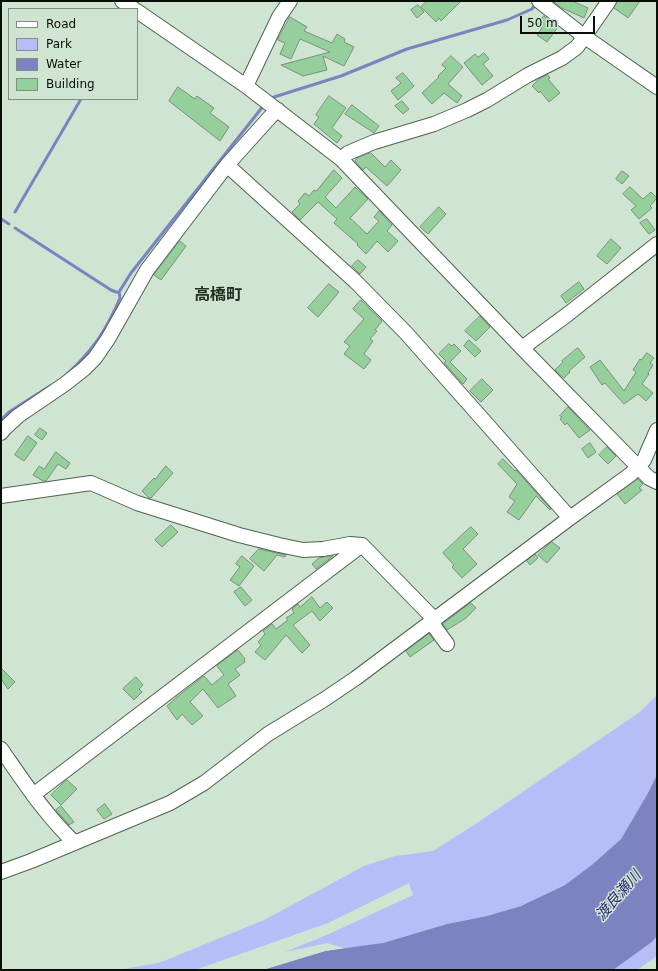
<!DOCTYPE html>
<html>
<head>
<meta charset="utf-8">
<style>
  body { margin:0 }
  #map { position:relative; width:658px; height:971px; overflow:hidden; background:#cfe5d1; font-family:"DejaVu Sans",sans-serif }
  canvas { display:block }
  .frame { position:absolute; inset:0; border:2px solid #080f09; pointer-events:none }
  .legend { position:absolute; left:8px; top:8px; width:130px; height:92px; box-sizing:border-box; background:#cfe5d1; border:1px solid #7f8f81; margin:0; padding:5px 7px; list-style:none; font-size:12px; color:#080f09 }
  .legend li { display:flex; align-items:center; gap:8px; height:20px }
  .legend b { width:20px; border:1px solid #7f8f81 }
  .scale { position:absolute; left:520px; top:16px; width:75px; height:18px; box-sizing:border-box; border:2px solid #080f09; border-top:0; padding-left:5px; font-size:12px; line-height:14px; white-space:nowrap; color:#080f09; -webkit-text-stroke:3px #cfe5d1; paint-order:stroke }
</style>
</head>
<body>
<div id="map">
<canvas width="658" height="971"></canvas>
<div class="frame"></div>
<ul class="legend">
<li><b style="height:5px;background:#fff"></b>Road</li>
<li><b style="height:11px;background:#b5bef6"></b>Park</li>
<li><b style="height:11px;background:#7b83c1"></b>Water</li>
<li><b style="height:11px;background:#95d09c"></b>Building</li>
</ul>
<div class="scale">50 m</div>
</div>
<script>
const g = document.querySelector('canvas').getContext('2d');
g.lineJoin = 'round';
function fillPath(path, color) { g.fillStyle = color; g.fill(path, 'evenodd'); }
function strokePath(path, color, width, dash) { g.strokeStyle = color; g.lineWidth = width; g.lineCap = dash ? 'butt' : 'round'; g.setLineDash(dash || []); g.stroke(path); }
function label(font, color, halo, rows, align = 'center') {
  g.font = font + ' "DejaVu Sans","Noto Sans JP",sans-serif'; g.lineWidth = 3; g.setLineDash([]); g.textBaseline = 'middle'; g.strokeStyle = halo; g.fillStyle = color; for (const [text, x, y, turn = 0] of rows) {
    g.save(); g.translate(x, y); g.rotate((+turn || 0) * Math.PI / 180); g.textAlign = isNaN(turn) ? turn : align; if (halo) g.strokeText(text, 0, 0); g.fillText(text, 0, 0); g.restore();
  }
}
const green = new Path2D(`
  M657,695V775L648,793L621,839L593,864L565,885L521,906L487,916L447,924L383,943L347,949L327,943L285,952L329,934L413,895L409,883L328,923L195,970H117L159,963L264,920L364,866L395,856L433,851L477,823L640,712Z
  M657,936V956L637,970H613L652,942Z`);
const water = new Path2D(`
  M657,775V936L652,942L613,970H263L325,951L383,943L447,924L487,916L521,906L565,885L593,864L621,839L648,793Z`);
const pier = new Path2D(`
  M338,947L342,948L325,951L261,970L263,968L324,949Z`);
const stream = new Path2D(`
  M270,100L274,97L341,76L407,49L507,20L532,9L536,4
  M15,212L81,99
  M1,219L9,224
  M15,228L111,290L116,292H119
  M66,375C93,350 106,331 120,298L119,292L131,273L264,105
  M1,420L9,412L50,386`);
const building = new Path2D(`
  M427,1H461L441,21L439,18L436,22L421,7Z
  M553,1H572L588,8L584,18L562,8Z
  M618,1H640L628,18L614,8Z
  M418,5L424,12L417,18L411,10Z
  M544,16L558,27L547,42L537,35L542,28L538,24Z
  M290,17L307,27L304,31L332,43L337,34L345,39L344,42L354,47L344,66L323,56L327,70L303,76L281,65L330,52L300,39L291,59L280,54L285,43L278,40Z
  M484,53L489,59L483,64L493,76L482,85L464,63L475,54L478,57Z
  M451,56L463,67L448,84L462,96L457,103L444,93L432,104L422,93L439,77L438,76L446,68L442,65Z
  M403,73L414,86L398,100L391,91L401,83L396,78Z
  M548,75L550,78L548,79L560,93L549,102L540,91L539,93L532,86L539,79Z
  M178,87L195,99L197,96L214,108L210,113L229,127L220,141L169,101Z
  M329,96L346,108L332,128L342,136L337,143L314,124L319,117L316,115Z
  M402,101L409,109L403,114L395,106Z
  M352,105L379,126L374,133L345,114Z
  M371,153L385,167L391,160L401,170L387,186L366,167L363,170L355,161L357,158Z
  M334,170L342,178L325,197L336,208L355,187L368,199L350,218L367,234L379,221L374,217L379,211L392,225L387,231L398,241L388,252L377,241L366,254L357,245L358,244L334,223L337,219L318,202L300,220L292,212L300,204L298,201L305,193L309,196L314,190L316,191Z
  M622,171L629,176L622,184L616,179Z
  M630,187L643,199L651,192L657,198L650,206L652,208L639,219L631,210L636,206L623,194Z
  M439,207L446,214L428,234L420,227Z
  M647,219L655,230L649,234L640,223Z
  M611,239L621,248L607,264L597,256Z
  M180,241L186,246L161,280L154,275Z
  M358,260L366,267L360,274L352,266Z
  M579,282L584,289L566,303L561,296Z
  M329,284L339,292L318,317L308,308Z
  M361,300L382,321L375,330L377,331L370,339L373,341L364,354L371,360L364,369L344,354L350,346L344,342L364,319L353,309Z
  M480,316L490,327L476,341L465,331Z
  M469,340L481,351L475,357L464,346Z
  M449,344L452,346L454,344L461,351L450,362L467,379L463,384L444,363L446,361L439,354Z
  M578,348L585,357L569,371L570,372L564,378L555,370L563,362L562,361Z
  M647,353L654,358L650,363L653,365L648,373L649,374L642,384L653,393L646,401L638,394L624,404L605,383L602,385L590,367L600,360L624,391L636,372L633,370L640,359L641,360Z
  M482,379L493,390L481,402L470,391Z
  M568,407L590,430L579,438L567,423L565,425L560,419L562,417L560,416Z
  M40,428L47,433L42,440L35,435Z
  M28,436L37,443L24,461L15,455Z
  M590,443L596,452L588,458L582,449Z
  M607,447L616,456L608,464L599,455Z
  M56,452L70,463L66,469L58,464L46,481H43L33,475L39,466L44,469Z
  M503,459L515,471L516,470L551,509L550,510L536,496L519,520L507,512L515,501L509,497L517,484L498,464Z
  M166,466L173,473L151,498H149L142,491L154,478L155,479Z
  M638,479L643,484L639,488L642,490L625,504L617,494Z
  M171,525L178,532L162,547L155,540Z
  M471,527L478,534L463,549L477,564L462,578L452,567L454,565L443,553Z
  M552,542L560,548L547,563L538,555Z
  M259,549L286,555L285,557L277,555L264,571L250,559Z
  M535,554L538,558L530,565L527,561Z
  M242,556L254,566L239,586L230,580L240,567L236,564Z
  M333,556L316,569L312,564L319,558Z
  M241,587L252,600L245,606L234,592Z
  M312,597L320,608L327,602L333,608L320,621L312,611L293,625L310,645L302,653L286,635L265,660L255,652L261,645L258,642L265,634L263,631L272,624L276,629L288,620L286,618L294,613L292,609L298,604L300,607Z
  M471,603L476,608L466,618L447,630L443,624Z
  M429,634L434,640L410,657L406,651Z
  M238,650L245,659L244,660L245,662L235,669L240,675L228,684L236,696L218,708L203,689L190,702L203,716L192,725L182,714L177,720L167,706L177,697L204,676L212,685L224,675L217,666Z
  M1,668L15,682L8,689L1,679Z
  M136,677L143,685L139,689L142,692L134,700L123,689Z
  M67,780L77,789L61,805L51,795Z
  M105,804L112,814L104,819L97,810Z
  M61,806L74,822L69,825L56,810Z`);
const minor = new Path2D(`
  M122,1L134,9
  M539,1L585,37L657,87
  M137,11L246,86L341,159L522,348L649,478L657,482
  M246,86L279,17L290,1
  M341,159L348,153L374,142L434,124L467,110L487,100L528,75L562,58L577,47L609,1
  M227,165L355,281L407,334L570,518
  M522,348L568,314L657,244
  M1,433L5,428L18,416L65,384L84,369L95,358L108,339L147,270L227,165L271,116L278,110
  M1,496L91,483L137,503L239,535L279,545L303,550L323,549L350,544L362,545L435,620
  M431,622L447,644
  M1,749C24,782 46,816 75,843
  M33,795L362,545
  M1,872L31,861L170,803L204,783L268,734L325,699L356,678L570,518L631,474L644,460L657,430`);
const waterNames = [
  ["渡良瀬川",619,896,-49]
];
const quarterNames = [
  ["高橋町",218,296]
];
fillPath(green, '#b5bef6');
fillPath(water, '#7b83c1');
fillPath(pier, '#cfe5d1');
strokePath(stream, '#7b83c1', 3);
fillPath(building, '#95d09c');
strokePath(building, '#7b8f7d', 1);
strokePath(minor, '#4f6251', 16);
strokePath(minor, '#fff', 14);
label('italic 15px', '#2a2a74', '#cfe5d1', waterNames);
label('bold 16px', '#203123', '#cfe5d1', quarterNames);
</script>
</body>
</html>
